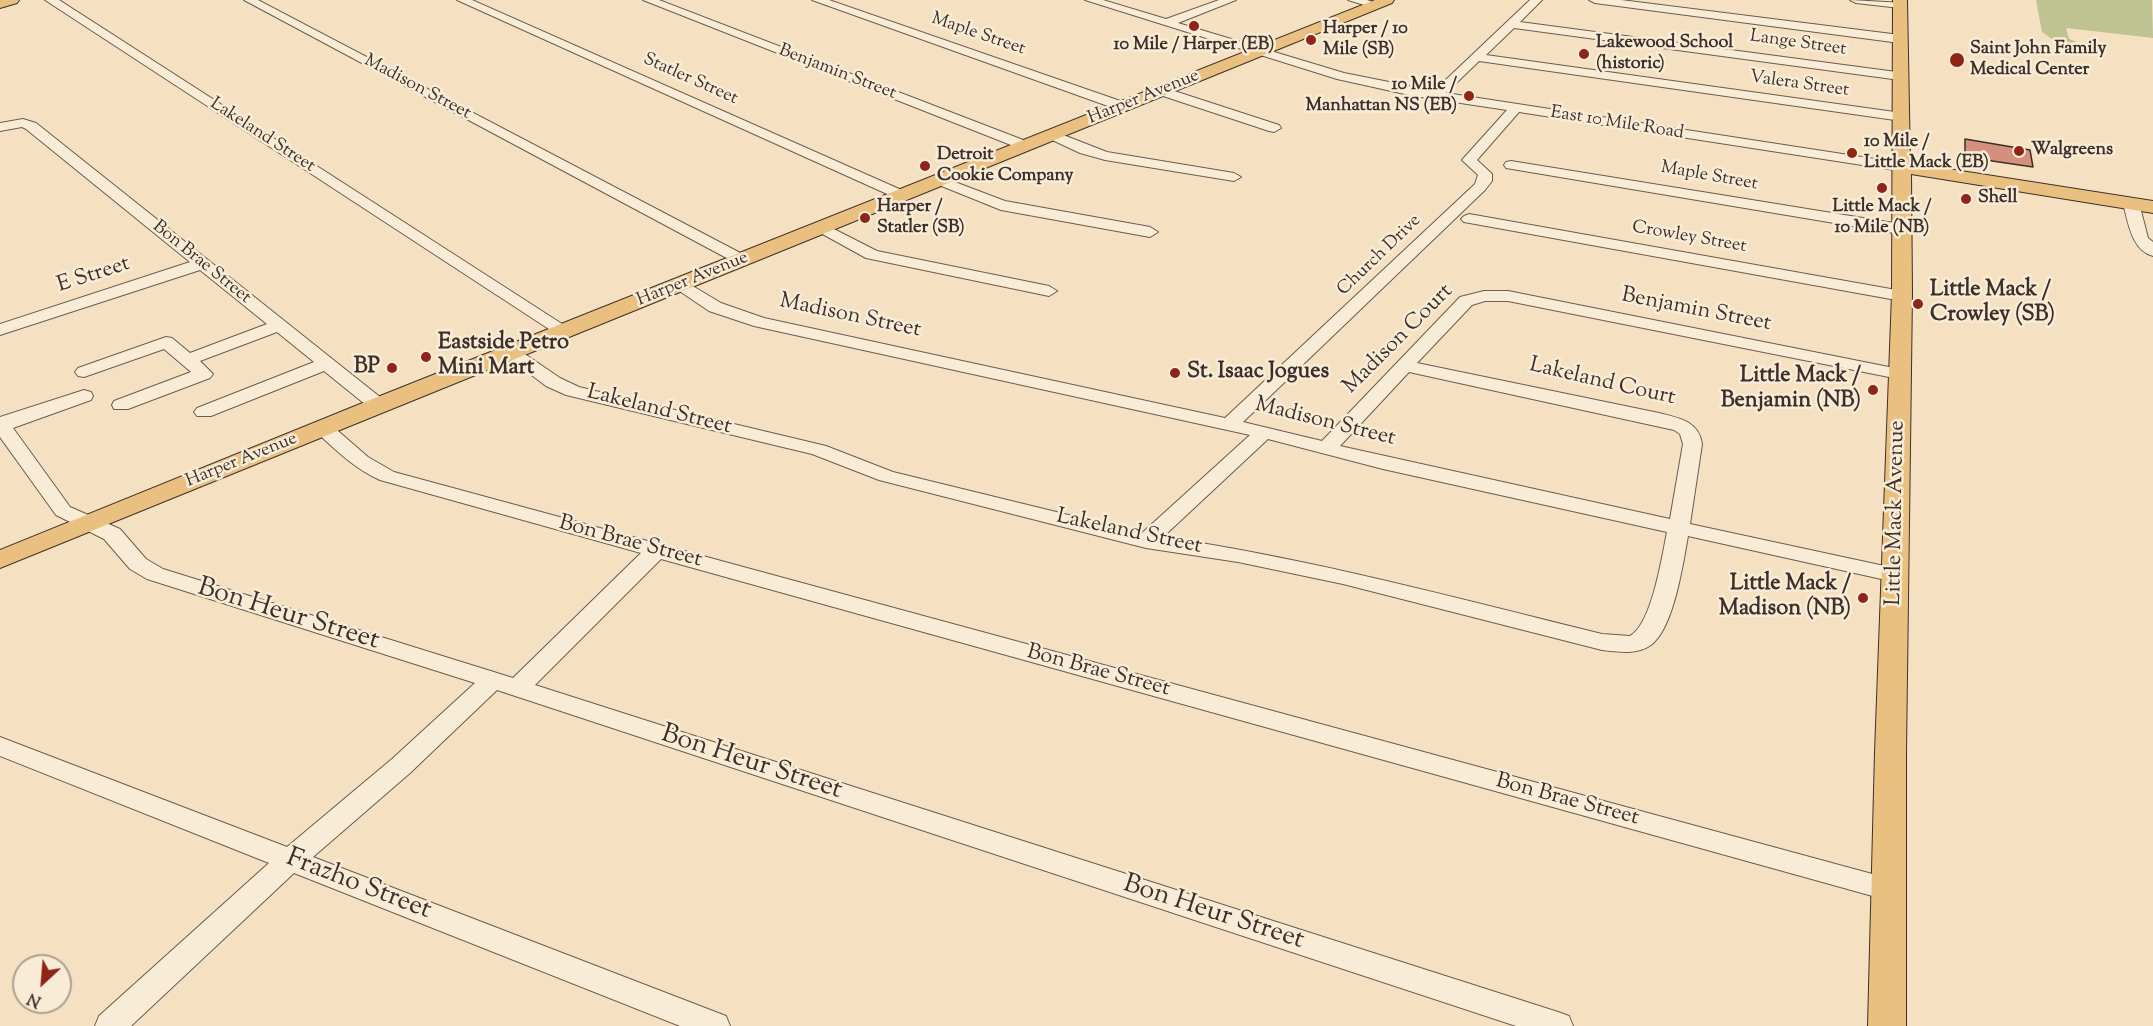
<!DOCTYPE html>
<html>
<head>
<meta charset="utf-8">
<style>
  body { margin:0 }
  #map { position:relative; width:2153px; height:1026px; overflow:hidden; background:#f5e1c1; font-family:"Sorts Mill Goudy",serif }
  canvas { display:block }
  .north { position:absolute; left:12px; top:954px; width:60px; height:60px; box-sizing:border-box; background:#f8ecd7; border:2px solid #ada092; border-radius:50%; rotate:206deg; font-size:16px; font-weight:700; line-height:24px; text-align:center; color:#3d2f2a }
  .north::after { content:''; display:block; margin:auto; width:21px; height:27px; background:#8f2418; clip-path:polygon(50% 0,100% 100%,50% 72%,0 100%) }
</style>
</head>
<body>
<div id="map">
<canvas width="2153" height="1026"></canvas>
<div class="north">N</div>
</div>
<script>
const g = document.querySelector('canvas').getContext('2d');
g.lineJoin = 'round';
function fillPath(path, color) { g.fillStyle = color; g.fill(path, 'evenodd'); }
function strokePath(path, color, width, dash) { g.strokeStyle = color; g.lineWidth = width; g.lineCap = dash ? 'butt' : 'round'; g.setLineDash(dash || []); g.stroke(path); }
function label(font, color, halo, rows, align = 'center') {
  g.font = font + ' "Sorts Mill Goudy",serif'; g.lineWidth = 5; g.setLineDash([]); g.textBaseline = 'middle'; g.strokeStyle = halo; g.fillStyle = color; for (const [text, x, y, turn = 0] of rows) {
    g.save(); g.translate(x, y); g.rotate((+turn || 0) * Math.PI / 180); g.textAlign = isNaN(turn) ? turn : align; if (halo) g.strokeText(text, 0, 0); g.fillText(text, 0, 0); g.restore();
  }
}
const green = new Path2D(`
  M2036,0H2152L2153,38L2066,28L2069,39L2077,42C2056,46 2055,40 2042,32Z`);
const building = new Path2D(`
  M1965,139L2030,150L2033,167L1965,157Z`);
const minor = new Path2D(`
  M45,0H59L573,331L570,335H558Z
  M244,0H258L748,257L750,260L748,263H736Z
  M457,0H472L906,192L908,195L906,198H896Z
  M643,0H659L1031,143L1033,146L1031,149H1021Z
  M812,0H829L1129,104L1131,107L1124,111L1119,110Z
  M1085,0H1103L1166,19L1219,0H1236L1178,23L1344,73L1434,91L1530,0H1542L1520,22L1904,73L1906,76L1904,79L1900,80L1514,28L1486,55L1902,113L1909,117L1902,121L1479,61L1446,93L1901,163L1908,167L1901,171L1519,112L1477,160L1492,174V181L1485,190L1243,422L1322,441L1460,297L1484,291H1508L1899,369L1905,370L1908,374L1905,378L1899,379L1508,301H1485L1472,305L1417,363L1659,413C1679,418 1699,421 1702,444L1690,524L1903,570L1906,575L1903,580L1895,582L1688,536C1683,563 1674,628 1651,645C1637,655 1618,652 1602,650L1343,584L1238,562L1146,548L879,480L812,454L566,395L546,386L501,352L504,348H516L560,378L579,387L826,446L893,472L1142,533L1250,435L754,326L709,311L672,286L674,282H686L721,303L764,318L1225,418L1475,184L1478,175L1462,160L1507,110L1414,96L1337,79ZM1409,372L1674,430L1680,434L1683,444L1670,519L1340,446ZM1268,439L1383,469L1667,532C1662,556 1652,624 1630,636L1602,634C1456,598 1312,559 1163,537Z
  M1348,0H1367L1380,5L1374,8Z
  M1589,0H1621L1900,35L1906,39L1900,43L1595,3Z
  M1850,0L1904,3L1906,5L1900,8L1856,3Z
  M1162,87L1279,125L1281,128L1274,132L1269,131L1157,94L1156,91L1157,88Z
  M23,119L36,123L385,401L387,405L385,409H371L324,371L211,416H197L194,412L197,408L314,362L277,332L200,361L213,374L210,378L128,409H114L112,405L114,401L191,372L164,349L84,377L78,376L75,372L78,368L166,337L172,338L190,353L267,324L200,270L0,335V324L190,262L26,129L22,127L0,131V123Z
  M1053,131L1107,152L1234,173L1241,177L1234,181L1105,160L1080,153L1048,138L1046,135Z
  M1511,161L1900,224L1908,229L1900,234L1506,168L1504,165L1506,162Z
  M939,176L1005,201L1150,227L1158,232L1150,237L1001,210L934,183L932,180L934,177Z
  M2131,198L2139,203L2148,238L2153,242V256C2131,250 2128,221 2123,203Z
  M1469,214L1902,291L1910,296L1902,301L1464,222L1461,219L1464,216Z
  M822,223L877,251L1049,286L1057,291L1049,296L866,258L817,231L814,228Z
  M84,390L91,392L93,396L91,400L13,428L70,507L120,529L146,559L163,569L513,678L641,553L380,480C355,469 336,450 316,432L313,428L316,424H330L368,457L394,472L1887,878L1897,881L1901,889L1897,897L1887,900L661,559L535,685L1558,1012L1569,1016L1573,1026H1516L497,690L410,773L313,857L726,1016L730,1026H680L294,873L131,1026H95L99,1016L269,863L0,756V737L287,847L392,759L475,683L147,579L130,569L104,539L56,515L0,437V417Z`);
const major = new Path2D(`
  M0,0H19L17,3L0,8Z
  M1375,0H1394L1392,3L0,568V550L370,400Z
  M1893,0H1907L1910,163L2153,201V213L1911,174L1912,294L1906,752V1026H1868L1875,752L1892,294Z`);
const markers = [
  [1194,26,6,"#8f2418"],
  [1311,40,6,"#8f2418"],
  [1584,54,6,"#8f2418"],
  [1957,60,8,"#8f2418"],
  [1469,96,6,"#8f2418"],
  [2019,151,6,"#8f2418"],
  [1852,153,6,"#8f2418"],
  [925,166,6,"#8f2418"],
  [1882,188,6,"#8f2418"],
  [1966,199,6,"#8f2418"],
  [865,218,6,"#8f2418"],
  [1918,304,6,"#8f2418"],
  [426,357,6,"#8f2418"],
  [392,368,6,"#8f2418"],
  [1175,373,6,"#8f2418"],
  [1873,390,6,"#8f2418"],
  [1863,598,6,"#8f2418"]
];
const farPoinames = [
  ["Harper / 10",1323,30],
  ["Mile (SB)",1323,51],
  ["Lakewood School",1596,44],
  ["(historic)",1596,65],
  ["10 Mile / Harper (EB)",1194,46,"center"],
  ["Saint John Family",1970,50],
  ["Medical Center",1970,71],
  ["10 Mile /",1457,86,"right"],
  ["Manhattan NS (EB)",1457,107,"right"],
  ["10 Mile /",1864,143],
  ["Little Mack (EB)",1864,164],
  ["Walgreens",2031,151],
  ["Detroit",937,156],
  ["Cookie Company",937,177],
  ["Shell",1978,199],
  ["Harper /",877,208],
  ["Statler (SB)",877,229],
  ["Little Mack /",1882,208,"center"],
  ["10 Mile (NB)",1882,229,"center"]
];
const farStreetnames = [
  ["Maple Street",978,35,19],
  ["Lange Street",1798,44,8],
  ["Benjamin Street",837,73,21],
  ["Statler Street",690,80,24],
  ["Valera Street",1799,85,8],
  ["Madison Street",417,88,28],
  ["Harper Avenue",1144,98,-22],
  ["East 10 Mile Road",1617,124,9],
  ["Lakeland Street",262,136,33],
  ["Maple Street",1709,177,10],
  ["Crowley Street",1689,238,10],
  ["Church Drive",1380,256,-44],
  ["Bon Brae Street",201,263,39],
  ["Harper Avenue",693,280,-22],
  ["Harper Avenue",242,461,-22]
];
const streetNames = [
  ["E Street",94,276,-18],
  ["Benjamin Street",1696,311,11],
  ["Madison Street",850,317,12],
  ["Madison Court",1399,340,-45],
  ["Lakeland Court",1602,383,13],
  ["Lakeland Street",659,411,14],
  ["Madison Street",1325,423,14],
  ["Little Mack Avenue",1897,513,-89],
  ["Lakeland Street",1129,533,12],
  ["Bon Brae Street",630,543,15],
  ["Bon Brae Street",1098,672,15],
  ["Bon Brae Street",1567,801,15]
];
const poiNames = [
  ["Little Mack /",1930,291],
  ["Crowley (SB)",1930,316],
  ["Eastside Petro",438,344],
  ["Mini Mart",438,369],
  ["BP",380,368,"right"],
  ["St. Isaac Jogues",1187,373],
  ["Little Mack /",1861,377,"right"],
  ["Benjamin (NB)",1861,402,"right"],
  ["Little Mack /",1851,585,"right"],
  ["Madison (NB)",1851,610,"right"]
];
const nearStreetnames = [
  ["Bon Heur Street",288,616,17],
  ["Bon Heur Street",751,764,18],
  ["Frazho Street",358,886,21],
  ["Bon Heur Street",1213,914,18]
];
fillPath(green, '#bfc291');
fillPath(building, '#d58f7e');
strokePath(building, '#3d2f2a', 1.5);
strokePath(minor, '#6b5c50', 2);
strokePath(major, '#3d2f2a', 2);
fillPath(minor, '#f8ecd7');
fillPath(major, '#eac080');
for (const [x, y, r, color] of markers) { const dot = new Path2D(); dot.arc(x, y, r, 0, 2 * Math.PI); g.fillStyle = color; g.fill(dot); strokePath(dot, '#f8ecd7', 2); }
label('bold 18px', '#3d2f2a', '#f8ecd7', farPoinames, 'left');
label('18px', '#3d2f2a', '#f8ecd7', farStreetnames);
label('22px', '#3d2f2a', '#f8ecd7', streetNames);
label('bold 22px', '#3d2f2a', '#f8ecd7', poiNames, 'left');
label('27px', '#3d2f2a', '#f8ecd7', nearStreetnames);
</script>
</body>
</html>
